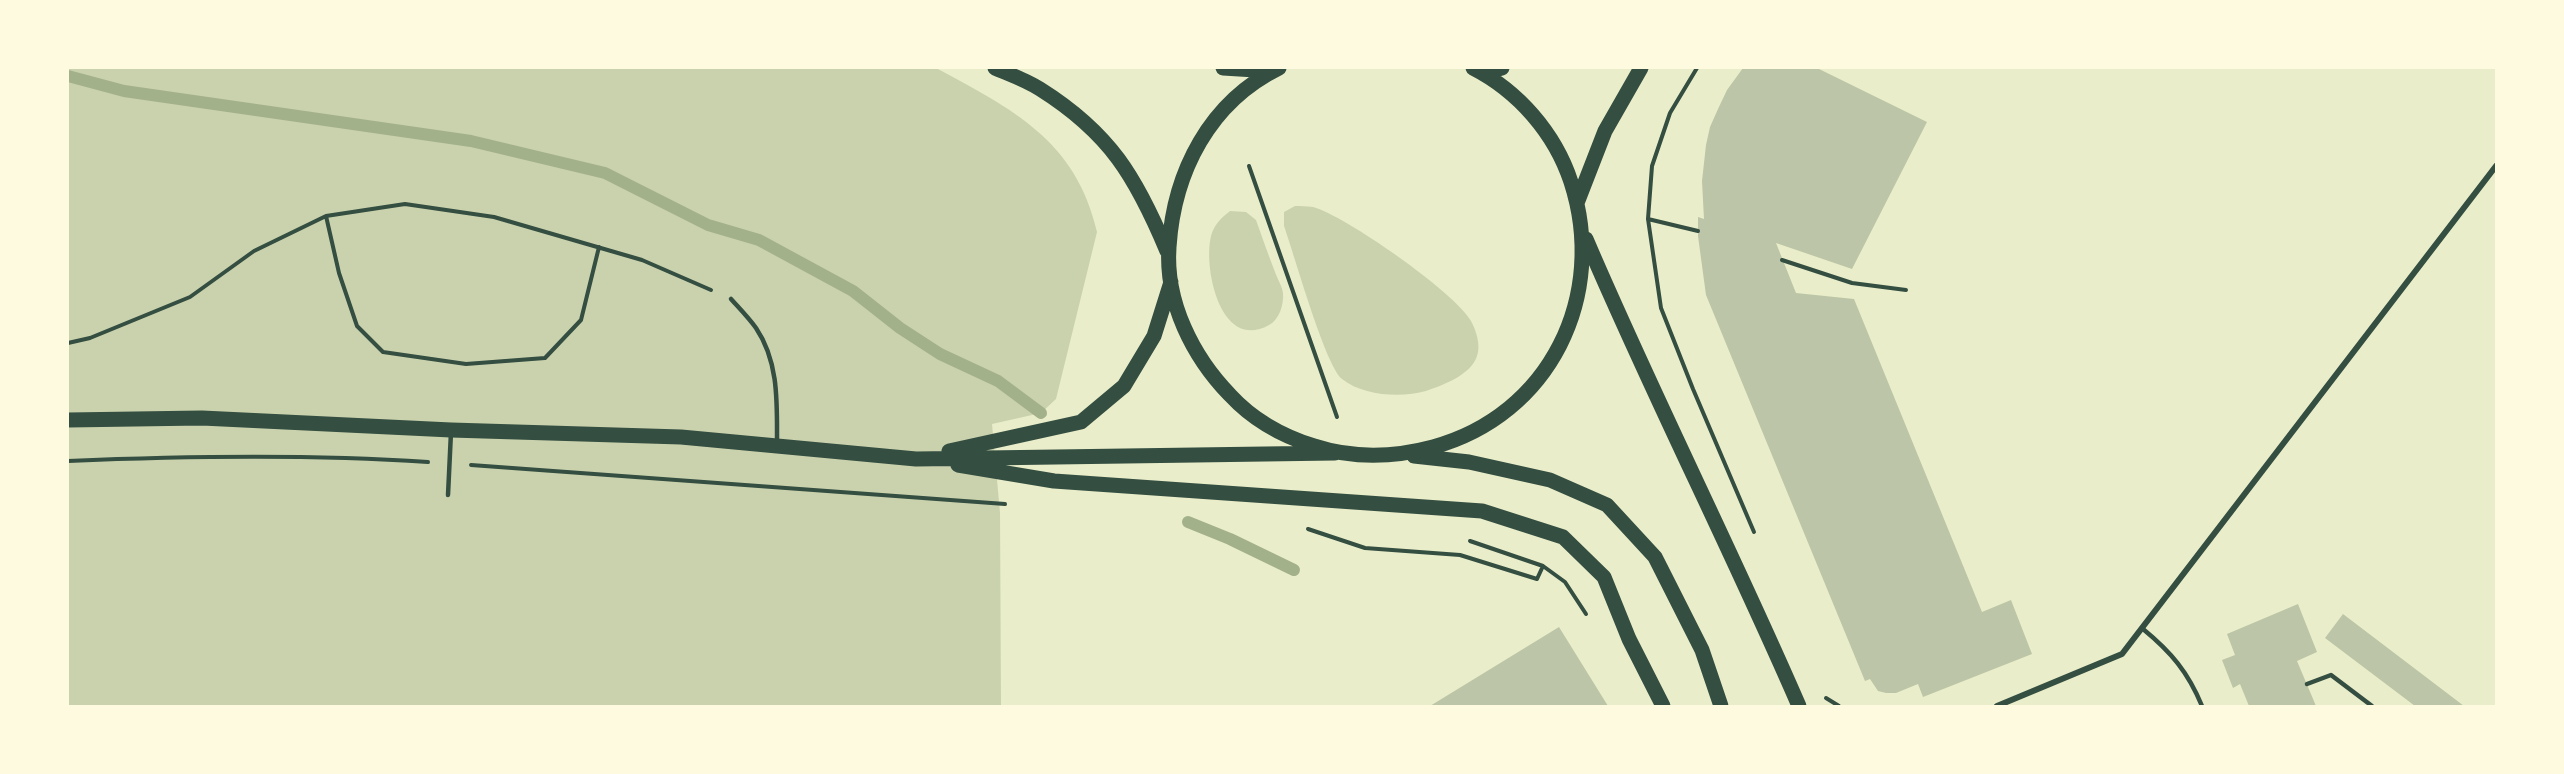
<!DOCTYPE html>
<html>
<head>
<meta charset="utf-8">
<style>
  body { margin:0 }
  #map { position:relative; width:2564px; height:774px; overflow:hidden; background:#e9edc9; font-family:"Exo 2",sans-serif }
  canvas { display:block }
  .frame { position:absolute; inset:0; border:69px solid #fefae0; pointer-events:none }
</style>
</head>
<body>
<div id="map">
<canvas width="2564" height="774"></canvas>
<div class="frame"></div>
</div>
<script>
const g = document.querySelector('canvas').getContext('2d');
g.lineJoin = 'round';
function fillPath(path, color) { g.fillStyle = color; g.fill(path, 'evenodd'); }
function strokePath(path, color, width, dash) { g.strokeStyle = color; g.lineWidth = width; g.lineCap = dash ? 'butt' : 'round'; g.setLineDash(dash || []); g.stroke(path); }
const green = new Path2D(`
  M68,68H936C1012,109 1076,140 1097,232L1056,399L1041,413L992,424L1000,513L1001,706H68Z
  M1295,206C1300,206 1307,206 1313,207C1344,215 1456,293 1471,321C1476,330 1481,345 1477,356C1471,375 1443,385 1426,391C1402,398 1363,396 1342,379C1325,365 1294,254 1284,226V212Z
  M1230,211L1246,212L1256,220C1262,237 1268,254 1275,272C1277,278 1282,286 1283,293C1284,305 1279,320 1269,325C1221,352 1203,269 1211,236C1214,225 1221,218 1230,211Z`);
const stream = new Path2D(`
  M68,76L124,91L471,141L605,173L708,225L759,240L853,291L900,328L940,354L998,381L1041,413
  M1188,522L1230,539L1294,570`);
const building = new Path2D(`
  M1743,68H1817L1927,122L1852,269L1776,243L1796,293L1854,299L1982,612L2011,600L2032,654L1923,697L1918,684L1896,693H1886L1878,691L1870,679L1865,681L1706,295L1698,236V217L1704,219L1702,181L1706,145L1710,127L1718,109L1727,90Z
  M2298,604L2317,652L2297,661L2316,706H2249L2240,684L2233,688L2222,660L2235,655L2227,634Z
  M2343,614L2464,706H2415L2325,638Z
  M1559,627L1608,706H1430Z`);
const path = new Path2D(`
  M1697,68L1670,113L1652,166L1648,219L1661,308L1693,389L1754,532
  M1249,166L1337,417
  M326,216L339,273L357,326L383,352L466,364L545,358L581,320L599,247
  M1648,219L1698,231
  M1782,260L1852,283L1906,290
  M68,343L90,338L190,297L254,251L326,216L405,204L494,217L642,260L711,290
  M68,461C188,456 307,454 428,462
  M471,465L1005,504
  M1308,529L1365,548L1460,555L1537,579L1543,566L1565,582L1586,614
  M1470,541L1543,566
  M1826,698L1839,706`);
const service = new Path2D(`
  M731,299C739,308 748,317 756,328C779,362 777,403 777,443
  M448,495L451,432
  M2143,629C2171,652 2188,672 2202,706
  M2307,684L2331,675L2372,706`);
const minor = new Path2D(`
  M1997,706L2122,654L2496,166`);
const primary = new Path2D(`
  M995,68C1009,74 1026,80 1040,89C1110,133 1136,177 1167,251
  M1223,68L1272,71
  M1279,68C1210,102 1174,171 1169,247C1165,302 1193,357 1230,395C1253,420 1282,436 1314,446C1354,459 1392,458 1433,447C1550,415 1608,296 1571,182C1555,133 1518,91 1473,68
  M1483,73L1502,68
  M1577,203L1605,131L1641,68
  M1586,239C1653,396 1731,549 1799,706
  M68,420L202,418L451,430L681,437L916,459L1335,453
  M949,451L1081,422L1124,386L1154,336L1171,282
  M1414,456L1469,462L1550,480L1607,505L1655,557L1702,650L1721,706
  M958,465L1054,481L1482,511L1563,537L1604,577L1629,639L1663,706`);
fillPath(green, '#cad2ad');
strokePath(stream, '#a3b18a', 12);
fillPath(building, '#bcc5a7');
strokePath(path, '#344e41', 4);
strokePath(service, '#344e41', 4.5);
strokePath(minor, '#344e41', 6);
strokePath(primary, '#344e41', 15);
</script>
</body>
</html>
